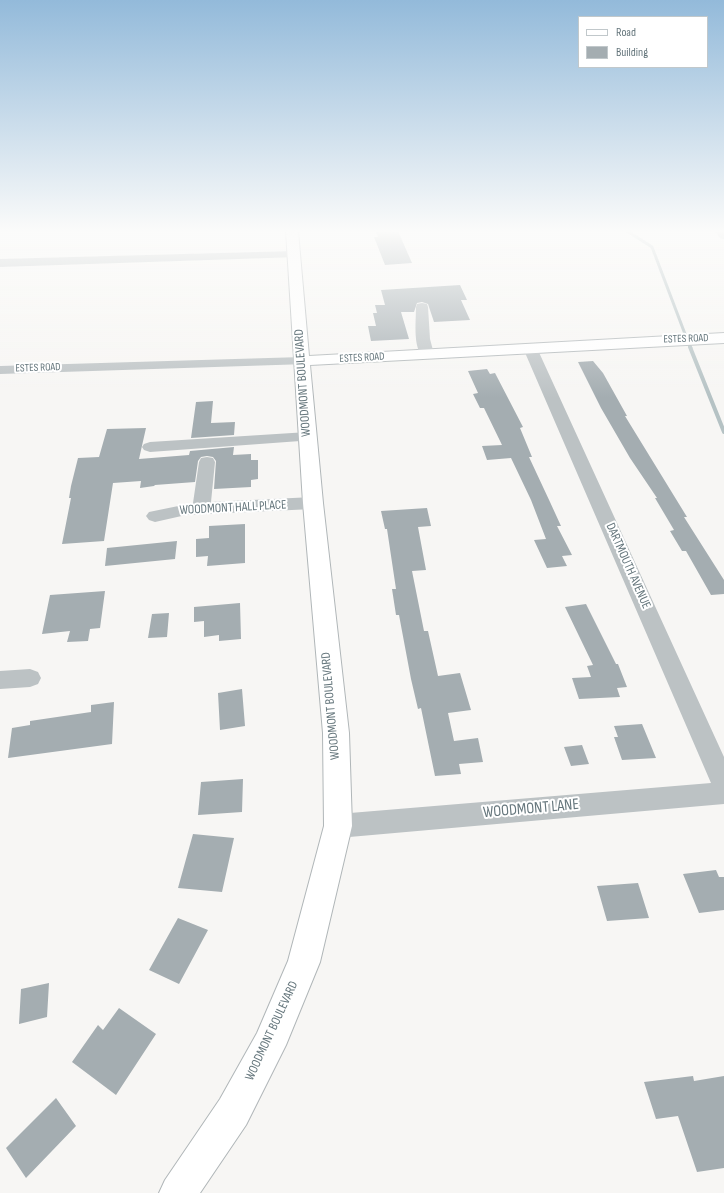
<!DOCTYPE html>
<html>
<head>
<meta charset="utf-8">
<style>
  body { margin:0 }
  #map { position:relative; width:724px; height:1193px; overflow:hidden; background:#f7f6f4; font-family:"Sofia Sans Condensed",sans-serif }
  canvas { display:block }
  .legend { position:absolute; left:578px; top:16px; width:130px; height:52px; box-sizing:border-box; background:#fff; border:1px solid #c1c8cb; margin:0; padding:5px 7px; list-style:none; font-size:12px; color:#65767c }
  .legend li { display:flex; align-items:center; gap:8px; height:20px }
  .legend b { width:20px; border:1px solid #c1c8cb }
</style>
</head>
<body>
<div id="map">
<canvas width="724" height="1193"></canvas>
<ul class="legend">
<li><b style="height:5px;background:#fff"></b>Road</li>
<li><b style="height:11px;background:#a4adb1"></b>Building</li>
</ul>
</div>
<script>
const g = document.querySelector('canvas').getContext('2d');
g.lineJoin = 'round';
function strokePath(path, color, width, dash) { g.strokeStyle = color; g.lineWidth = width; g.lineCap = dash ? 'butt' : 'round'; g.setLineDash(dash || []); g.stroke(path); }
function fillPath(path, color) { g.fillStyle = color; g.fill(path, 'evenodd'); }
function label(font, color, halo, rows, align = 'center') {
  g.font = font + ' "Sofia Sans Condensed",sans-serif'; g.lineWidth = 4; g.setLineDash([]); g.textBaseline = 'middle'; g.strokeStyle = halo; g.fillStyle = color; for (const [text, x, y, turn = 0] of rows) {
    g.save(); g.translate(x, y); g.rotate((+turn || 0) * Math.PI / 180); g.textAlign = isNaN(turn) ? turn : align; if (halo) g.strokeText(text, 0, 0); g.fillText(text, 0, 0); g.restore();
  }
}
const streamFar1 = new Path2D(`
  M627,231L652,247L685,334
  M689,344L691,348`);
const stream = new Path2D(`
  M690,347L724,432`);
const building = new Path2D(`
  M376,231H398L412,263L385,265L374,237H378Z
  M460,285L467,300H461L470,320L434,322L428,304L422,302L417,303L414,312H401L409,339L371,341L368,326H376L373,313H377L375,305H385L381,290Z
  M593,361L603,373L627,416H625L687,517H684L724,580V594L711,595L686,551H682L670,531L674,530L655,498H657L630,458L601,408L578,362Z
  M487,369L490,374L495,373L523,427L520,428L532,457H529L550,502L561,526H557L572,555L562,556L567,566L547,568L534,540L546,539L531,500L511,458L487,460L482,446L502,445L484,408H480L473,394L478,393L468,371Z
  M213,401L211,423L235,422L234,435L191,438L196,402Z
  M146,428L139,459L189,455L190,451L234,447L233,455L251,454V460H258V479L251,480V487L214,489L216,461L213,457L207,456L201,457L198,461L195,482L155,485L154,486L140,488L141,481L113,483L104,541L62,544L71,498H69L71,486L78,458L99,457L107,429Z
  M427,508L431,526L418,527L426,570L412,571L424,631H428L438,676L460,673L471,710L448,713L454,741L478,738L483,762L459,764L461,774L435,776L421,708L418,709L411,679L399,615H396L392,589H396L387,529H385L381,511Z
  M245,524V563L207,566L208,556L196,557V539L209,538V526Z
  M177,541L175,559L105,566L107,548Z
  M105,591L100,628L90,629L88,641L67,642L70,631L42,634L50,595Z
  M240,603L241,639L219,641V635L204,637V621L194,622V607Z
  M586,604L616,664H618L627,687L617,688L620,697L579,699L572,678L591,677L587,666L593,665L565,607Z
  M169,613L167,637L148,638L152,614Z
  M242,689L245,726L220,730L218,693Z
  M114,702L112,744L8,758L12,728L30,725V721L91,712V705Z
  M642,724L656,758L622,760L614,737H618L614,726Z
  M582,745L589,764L571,766L564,747Z
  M243,779L242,812L198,815L201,782Z
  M193,834L234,838L222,892L178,888Z
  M716,870L719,877H724V910L699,913L683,874Z
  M638,883L649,918L607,921L597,886Z
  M178,918L208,930L179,984L149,970Z
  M49,983L47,1017L19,1024L21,989Z
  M119,1008L156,1034L116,1095L72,1062L98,1025L103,1030Z
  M693,1076L694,1081L724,1076V1168L697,1172L678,1116L656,1119L644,1082Z
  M56,1098L76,1126L26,1178L6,1148Z`);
const minor = new Path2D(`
  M714,231H724V239L720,238Z
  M294,251L298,253L300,255L298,257L0,267V259Z
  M422,303L427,304L428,307L430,339L434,354L432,357L427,358L422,357C413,344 416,322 416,307L417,304Z
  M530,344L535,345L537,348L724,757V804L338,838L329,834L325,826L329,818L338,814L711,783L523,348L525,345Z
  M302,357L307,358L309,361L307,364L0,374V366Z
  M308,432L314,434L316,437L314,440L150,452L144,450L142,447L144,444L150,442Z
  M207,457L213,458L215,462L211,502L313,497L319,499L322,503L319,507L313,509L186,515L155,522L149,520L146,516L149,512L193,503L199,462L201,458Z
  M30,669L38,672L41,678L38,684L30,687L0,689V671Z`);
const major = new Path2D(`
  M286,231H298L309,356L724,333V343L310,365L323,503L349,733L352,826L320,962L286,1045L246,1125L200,1193H159L165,1180L220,1099L257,1033L288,961L324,826L323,733L303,503Z`);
const farStreetnames = [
  ["ESTES ROAD",686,339,-2],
  ["ESTES ROAD",362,358,-3],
  ["ESTES ROAD",38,368,-2]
];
const streetNames = [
  ["WOODMONT BOULEVARD",303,383,-94],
  ["WOODMONT HALL PLACE",233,508,-3],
  ["DARTMOUTH AVENUE",628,566,66],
  ["WOODMONT BOULEVARD",331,706,-95],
  ["WOODMONT BOULEVARD",272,1031,-65]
];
const nearStreetnames = [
  ["WOODMONT LANE",531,809,-5]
];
strokePath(streamFar1, '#b5c2c4', 3);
strokePath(stream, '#b5c2c4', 4);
fillPath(building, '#a4adb1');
strokePath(major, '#b0b6b8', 2);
fillPath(minor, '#bcc2c4');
fillPath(major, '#fff');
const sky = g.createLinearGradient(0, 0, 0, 398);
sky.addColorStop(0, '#93bada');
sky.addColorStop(0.58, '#fbfbfa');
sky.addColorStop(1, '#fbfbfa00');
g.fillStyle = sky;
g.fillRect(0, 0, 724, 398);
label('11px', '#65767c', '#fff', farStreetnames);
label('13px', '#65767c', '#fff', streetNames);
label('16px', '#65767c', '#fff', nearStreetnames);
</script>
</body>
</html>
